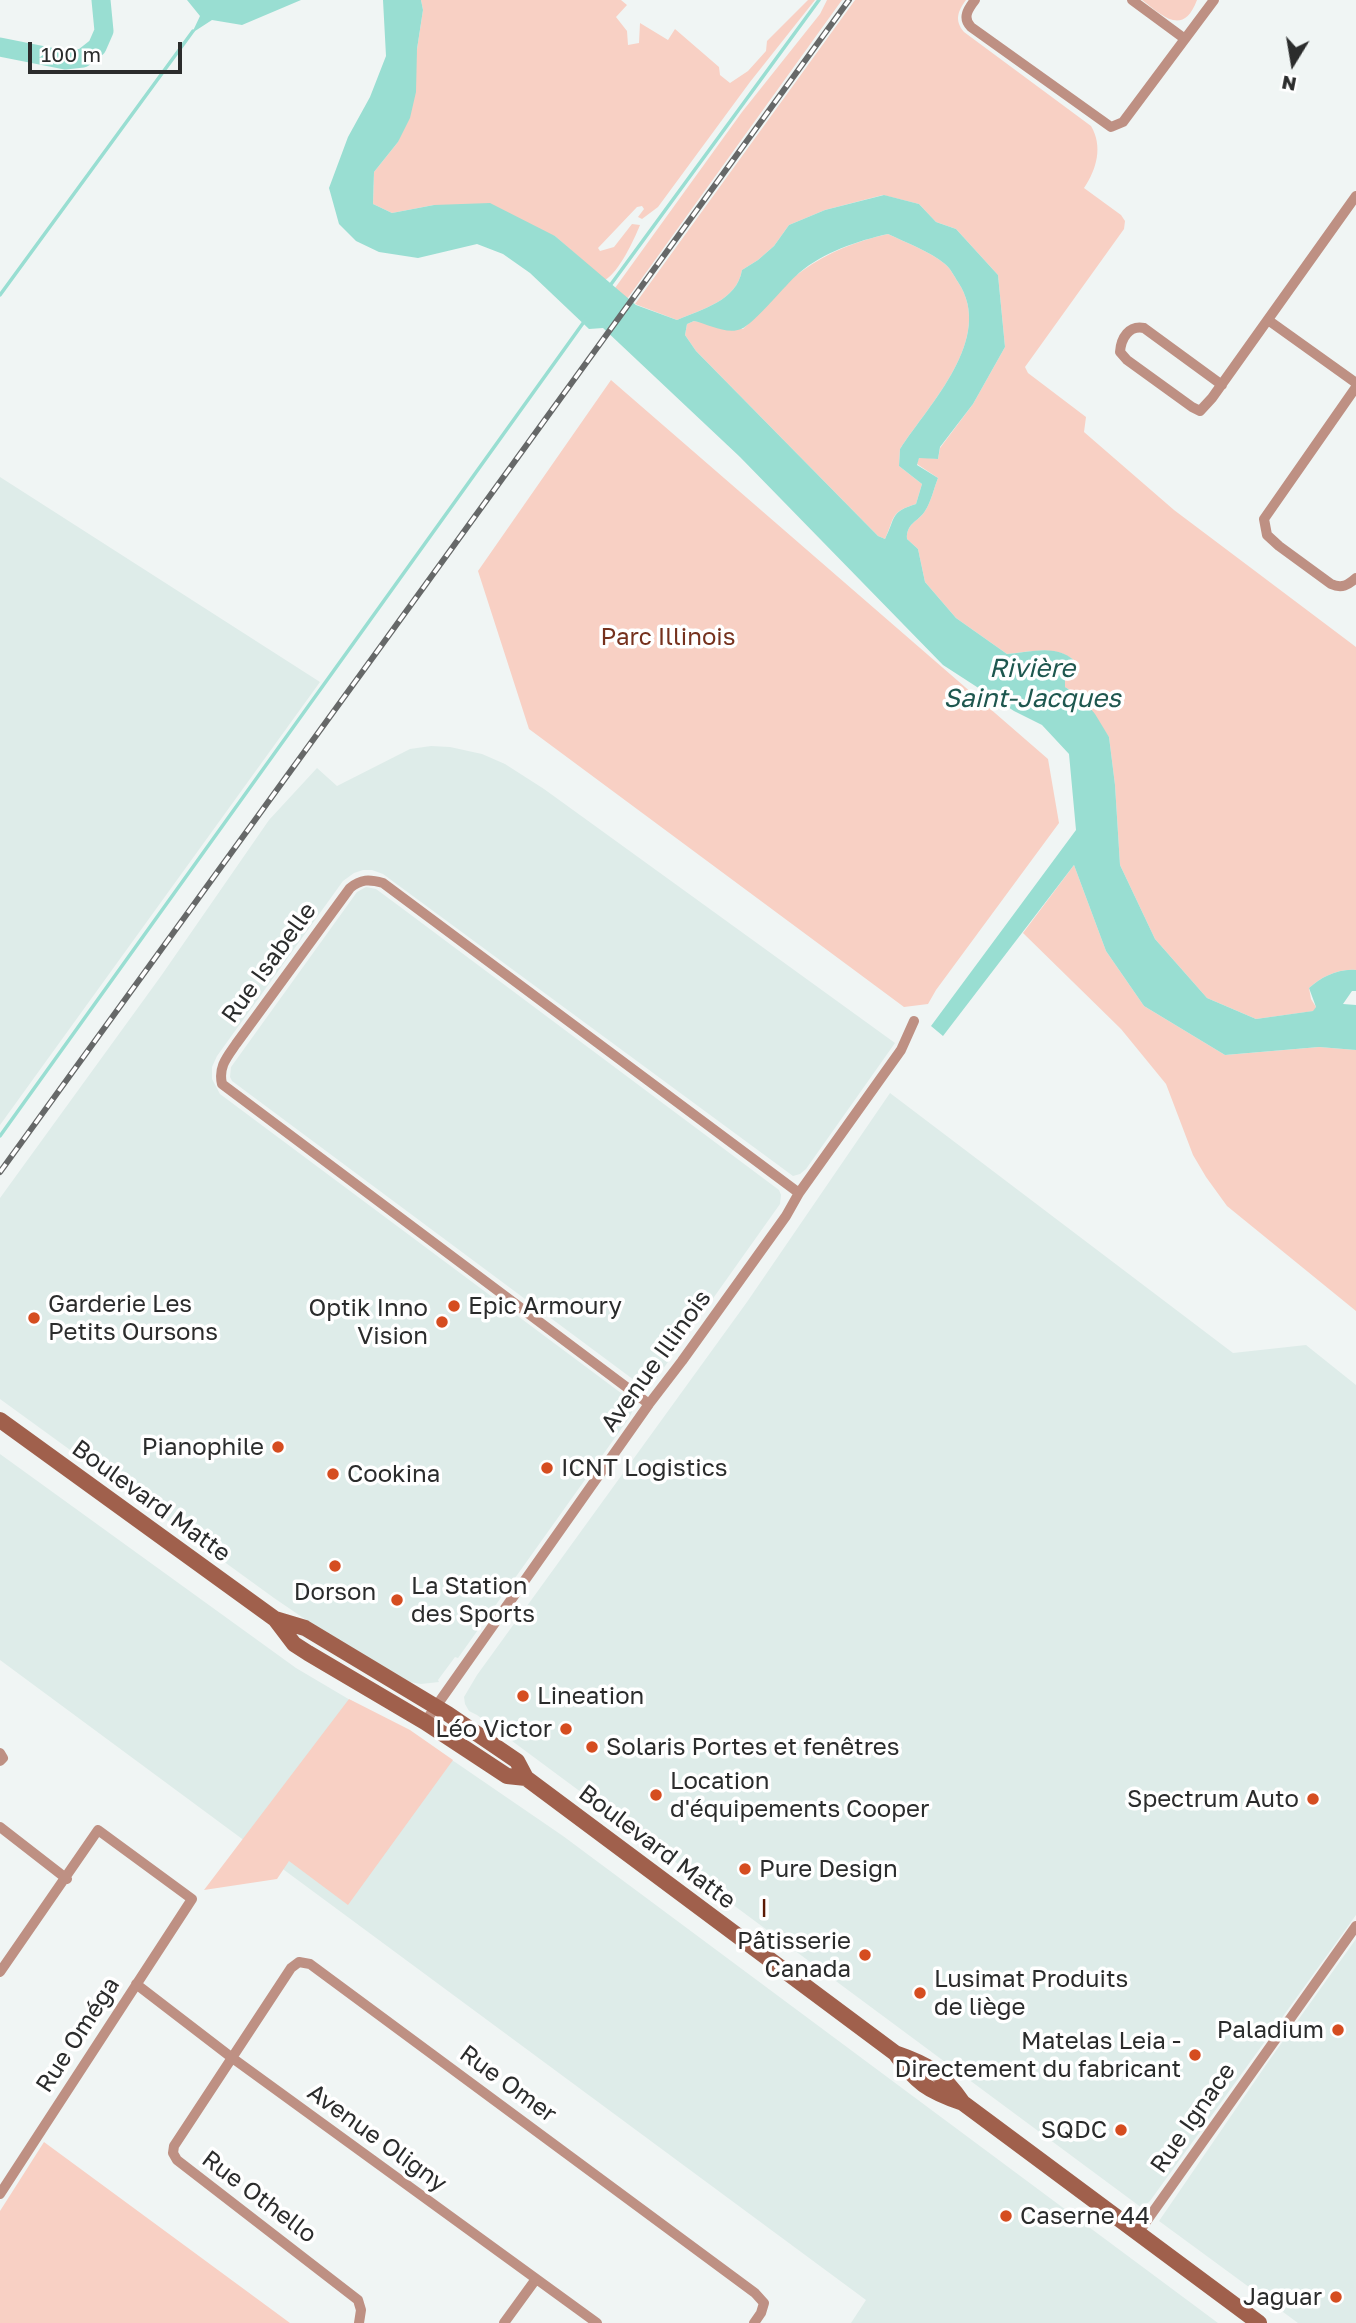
<!DOCTYPE html>
<html>
<head>
<meta charset="utf-8">
<style>
  body { margin:0 }
  #map { position:relative; width:1356px; height:2323px; overflow:hidden; background:#f0f5f4; font-family:"Golos Text",sans-serif }
  canvas { display:block }
  .north { position:absolute; left:1258px; top:28px; width:70px; height:70px; -webkit-text-stroke:5px #fff; paint-order:stroke; rotate:191deg; font-size:19px; font-weight:700; line-height:28px; text-align:center; color:#2b2c2c }
  .north::after { content:''; display:block; margin:auto; width:24px; height:32px; background:#2b2c2c; clip-path:polygon(50% 0,100% 100%,50% 72%,0 100%) }
  .scale { position:absolute; left:28px; top:42px; width:154px; height:32px; box-sizing:border-box; border:4px solid #2b2c2c; border-top:0; padding-left:9px; font-size:21px; line-height:24px; white-space:nowrap; color:#2b2c2c; -webkit-text-stroke:5px #fff; paint-order:stroke }
</style>
</head>
<body>
<div id="map">
<canvas width="1356" height="2323"></canvas>
<div class="north">N</div>
<div class="scale">100 m</div>
</div>
<script>
const g = document.querySelector('canvas').getContext('2d');
g.lineJoin = 'round';
function fillPath(path, color) { g.fillStyle = color; g.fill(path, 'evenodd'); }
function strokePath(path, color, width, dash) { g.strokeStyle = color; g.lineWidth = width; g.lineCap = dash ? 'butt' : 'round'; g.setLineDash(dash || []); g.stroke(path); }
function label(font, color, halo, rows, align = 'center') {
  g.font = font + ' "Golos Text",sans-serif'; g.lineWidth = 7; g.setLineDash([]); g.textBaseline = 'middle'; g.strokeStyle = halo; g.fillStyle = color; for (const [text, x, y, turn = 0] of rows) {
    g.save(); g.translate(x, y); g.rotate((+turn || 0) * Math.PI / 180); g.textAlign = isNaN(turn) ? turn : align; if (halo) g.strokeText(text, 0, 0); g.fillText(text, 0, 0); g.restore();
  }
}
const built = new Path2D(`
  M0,477L320,682L0,1125Z
  M431,746L450,747L482,754L505,764L544,789L895,1043L806,1169L800,1174L793,1176L383,874L372,870H363L354,873L343,881L217,1056L212,1067V1079L220,1094L625,1396L631,1404L632,1412L629,1418L458,1658L455,1657L438,1680L439,1682L421,1684L410,1682L343,1645L274,1598L0,1399V1198L161,976L269,820L317,768L337,786L410,749Z
  M366,887L376,889L395,903L779,1190L781,1195L780,1204L653,1383L642,1385L638,1383L232,1081L230,1077L231,1067L357,892Z
  M890,1093L1233,1353L1306,1345L1356,1385V1915L1150,2201L1142,2208L477,1715L469,1711L465,1704L464,1697L477,1675L747,1302Z
  M0,1454L296,1668L455,1762L563,1836L1218,2323H851L866,2300L0,1660Z
  M1356,1939V2323H1298L1159,2221L1268,2062Z`);
const green = new Path2D(`
  M421,0H621L627,5L616,17L627,31L628,45L639,43L640,23L668,40L675,29L719,67L720,75L730,83L748,71L766,51L767,41L808,0H815L750,82L658,207L642,219L638,217L644,209L642,206L637,207L598,248L600,251L614,247L632,224L640,225C634,240 619,272 605,280L555,236L434,205L392,213L373,204L374,172L398,142L417,49L423,10Z
  M827,0H842L627,299L615,288L742,112L820,14Z
  M855,0H966C958,11 954,20 964,32L1091,126C1103,146 1097,169 1084,188L1121,215L1125,221L1124,229L1025,367L1028,373L1086,417L1084,432L1174,510L1356,647V970C1339,968 1321,977 1309,988L1311,999L1316,1007L1314,1011L1256,1019L1207,998L1155,939L1120,865L1115,785L1109,737L1081,697L1065,687V679L1077,674L1079,666C1061,643 1033,652 1007,654L956,618L925,582L918,549L907,539C906,523 918,522 925,511C931,502 934,488 938,478L917,464L919,457L938,459L940,448L973,404L1005,347L998,275L956,229L936,222L919,204L883,195L825,210L789,225L774,246L758,260L742,270C737,301 702,309 677,320L635,304Z
  M1142,0H1197C1183,37 1163,16 1142,0Z
  M888,234C907,243 929,251 945,264C951,269 954,276 958,282C995,338 930,403 900,449L899,466L922,484L916,504C890,512 895,517 885,539L878,536L696,351L685,335L687,324L694,321L743,329C762,310 780,286 802,271C828,252 857,241 888,234Z
  M611,380L1048,759L1059,823L936,990L928,1004L904,1007L529,729L478,571Z
  M1074,865L1106,951L1144,1006L1225,1055L1319,1047L1356,1050V1311L1227,1206L1206,1177L1193,1155L1166,1084L1121,1029L1023,933Z
  M349,1699L410,1730L453,1760L348,1905L289,1861L277,1879L204,1890Z
  M44,2142L290,2323H0V2211Z`);
const water = new Path2D(`
  M187,0H301L242,25L212,20L192,33L200,16Z
  M383,0H421L423,10L417,49L416,92L410,118L398,142L374,172L373,204L392,213L434,205L490,203L555,236L636,305L677,320C702,309 737,301 742,270L758,260L774,246L789,225L825,210L884,195L919,204L936,222L956,229L998,275L1005,347L973,404L940,447L938,459L919,458L917,465L938,478C934,488 931,502 925,511C918,522 906,523 907,539L918,549L925,582L956,618L1007,654C1033,652 1061,642 1079,666L1077,674L1065,679V687L1081,697L1095,714L1109,737L1115,785L1120,865L1155,939L1207,998L1256,1019L1313,1011L1316,1007L1309,988C1321,977 1339,968 1356,970V991H1352L1343,1004L1356,1005V1050L1319,1047L1225,1055L1144,1006L1106,951L1074,865L943,1036L931,1026L1076,830L1069,754L1042,725L1014,711L943,665L740,457L603,328L589,329L530,273L503,254L477,244L418,258L379,252L356,241L339,224L329,188L348,137L370,97L386,56ZM888,234C907,243 929,251 945,264C951,269 954,276 958,282C995,338 930,403 900,449L899,466L922,484L916,504C890,512 896,517 885,539L878,536L696,351L685,335L687,324L694,321C708,324 727,335 741,329C754,324 786,284 799,273C824,252 857,241 888,234Z`);
const stream = new Path2D(`
  M609,287L819,0
  M0,295L193,31
  M0,1136L586,319`);
const river = new Path2D(`
  M0,47L65,60L83,58L97,47L104,31L101,0`);
const street = new Path2D(`
  M975,0C968,9 962,18 971,27L1111,127L1123,122L1214,0
  M1132,0L1185,39
  M1268,320L1356,383
  M1222,385L1144,328C1129,325 1121,338 1120,352L1127,360L1192,407L1200,411L1212,398L1356,196
  M1356,387L1264,519L1267,535L1279,546L1331,584C1342,589 1348,585 1356,578
  M649,1404L222,1084C218,1067 227,1057 236,1044L350,888C361,879 369,879 383,883L799,1193
  M425,1722L649,1404L682,1361L786,1216L799,1193L901,1050L914,1021
  M0,1753L3,1758L0,1761
  M0,1827L67,1879
  M0,1972L98,1830L192,1899L0,2194
  M136,1984L231,2057L597,2323
  M1138,2233L1356,1926
  M359,2323L361,2310L358,2300L177,2160L173,2153L174,2146L291,1968L299,1962L310,1964L755,2293L764,2303L761,2313L754,2323
  M504,2323L536,2279`);
const secondary = new Path2D(`
  M0,1420L275,1619L294,1644L308,1653L425,1722L507,1776L526,1778
  M275,1619L305,1628L448,1714L517,1761L526,1778L895,2053C930,2065 942,2073 963,2103
  M895,2053C916,2083 928,2091 963,2103L1259,2323`);
const rail = new Path2D(`
  M0,1172L849,0`);
const markers = [
  [454,1306,7,"#d54d20"],
  [34,1318,7,"#d54d20"],
  [442,1322,7,"#d54d20"],
  [278,1447,7,"#d54d20"],
  [547,1468,7,"#d54d20"],
  [333,1474,7,"#d54d20"],
  [335,1566,7,"#d54d20"],
  [397,1600,7,"#d54d20"],
  [523,1696,7,"#d54d20"],
  [566,1729,7,"#d54d20"],
  [592,1747,7,"#d54d20"],
  [656,1795,7,"#d54d20"],
  [1313,1799,7,"#d54d20"],
  [745,1869,7,"#d54d20"],
  [865,1955,7,"#d54d20"],
  [920,1993,7,"#d54d20"],
  [1338,2030,7,"#d54d20"],
  [1195,2055,7,"#d54d20"],
  [1121,2130,7,"#d54d20"],
  [1006,2216,7,"#d54d20"],
  [1336,2297,7,"#d54d20"]
];
const parkNames = [
  ["Parc Illinois",668,637]
];
const streetNames = [
  ["Rue Isabelle",269,963,-54],
  ["Avenue Illinois",656,1361,-54],
  ["Boulevard Matte",151,1501,36],
  ["Boulevard Matte",657,1847,37],
  ["Rue Oméga",78,2035,-57],
  ["Rue Omer",508,2084,36],
  ["Rue Ignace",1193,2118,-55],
  ["Avenue Oligny",377,2138,36],
  ["Rue Othello",259,2197,37]
];
const poiNames = [
  ["Garderie Les",48,1304],
  ["Petits Oursons",48,1332],
  ["Epic Armoury",468,1306],
  ["Optik Inno",428,1308,"right"],
  ["Vision",428,1336,"right"],
  ["Pianophile",264,1447,"right"],
  ["ICNT Logistics",561,1468],
  ["Cookina",347,1474],
  ["La Station",411,1586],
  ["des Sports",411,1614],
  ["Dorson",335,1592,"center"],
  ["Lineation",537,1696],
  ["Léo Victor",552,1729,"right"],
  ["Solaris Portes et fenêtres",606,1747],
  ["Location",670,1781],
  ["d'équipements Cooper",670,1809],
  ["Spectrum Auto",1299,1799,"right"],
  ["Pure Design",759,1869],
  ["Pâtisserie",851,1941,"right"],
  ["Canada",851,1969,"right"],
  ["Lusimat Produits",934,1979],
  ["de liège",934,2007],
  ["Paladium",1324,2030,"right"],
  ["Matelas Leia -",1181,2041,"right"],
  ["Directement du fabricant",1181,2069,"right"],
  ["SQDC",1107,2130,"right"],
  ["Caserne 44",1020,2216],
  ["Jaguar",1322,2297,"right"]
];
const waterNames = [
  ["Rivière",1032,669],
  ["Saint-Jacques",1032,699]
];
const neighbourhoodNames = [
  ["I",765,1909]
];
fillPath(built, '#deece9');
fillPath(green, '#f8d0c4');
fillPath(water, '#99ded2');
strokePath(stream, '#99ded2', 3.5);
strokePath(river, '#99ded2', 19);
strokePath(street, '#be9083', 10);
strokePath(secondary, '#a0604c', 16);
strokePath(rail, '#666868', 6);
strokePath(rail, '#fff', 3.5, [10]);
for (const [x, y, r, color] of markers) { const dot = new Path2D(); dot.arc(x, y, r, 0, 2 * Math.PI); g.fillStyle = color; g.fill(dot); strokePath(dot, '#fff', 2.5); }
label('24px', '#75311d', '#fff', parkNames);
label('24px', '#2b2c2c', '#fff', streetNames);
label('24px', '#2b2c2c', '#fff', poiNames, 'left');
label('italic 26px', '#1e574f', '#fff', waterNames);
g.letterSpacing = '2px';
label('26px', '#5c1a05', '#fff', neighbourhoodNames);
g.letterSpacing = '0px';
</script>
</body>
</html>
